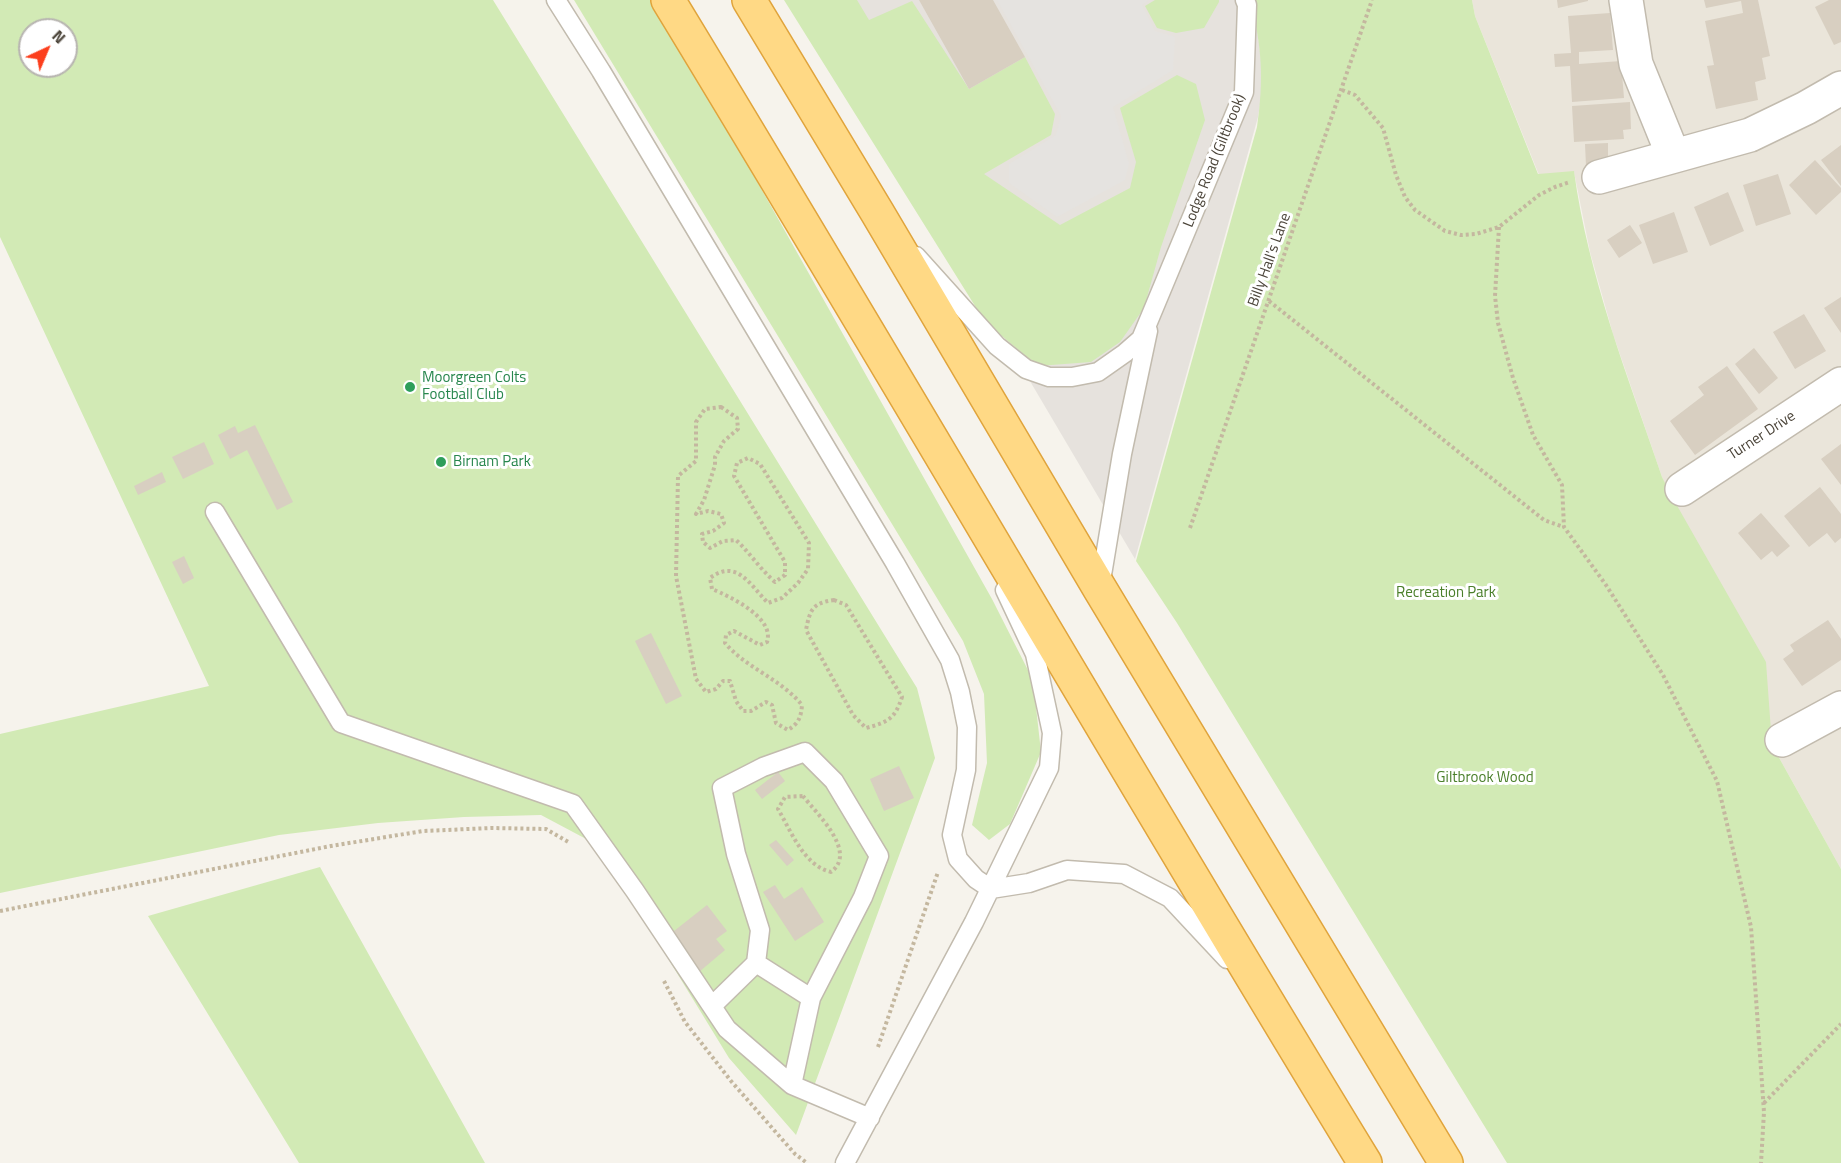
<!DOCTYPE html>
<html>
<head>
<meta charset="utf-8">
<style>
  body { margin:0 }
  #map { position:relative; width:1841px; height:1163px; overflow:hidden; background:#f6f3ec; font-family:"Titillium Web",sans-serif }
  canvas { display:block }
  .north { position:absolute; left:18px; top:18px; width:60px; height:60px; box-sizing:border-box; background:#fff; border:2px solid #b7b4b0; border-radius:50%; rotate:44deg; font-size:16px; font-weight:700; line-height:24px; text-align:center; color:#4b4439 }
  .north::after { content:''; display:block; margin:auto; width:21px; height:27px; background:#fc3f1d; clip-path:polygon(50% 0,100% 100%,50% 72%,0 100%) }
</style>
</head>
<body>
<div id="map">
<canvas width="1841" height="1163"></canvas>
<div class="north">N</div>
</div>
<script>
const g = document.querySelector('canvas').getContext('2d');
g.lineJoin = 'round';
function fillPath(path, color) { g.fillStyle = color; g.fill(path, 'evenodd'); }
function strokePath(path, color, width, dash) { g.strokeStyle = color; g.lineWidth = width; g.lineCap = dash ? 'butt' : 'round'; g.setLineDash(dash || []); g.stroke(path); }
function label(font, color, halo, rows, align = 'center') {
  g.font = font + ' "Titillium Web",sans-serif'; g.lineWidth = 6; g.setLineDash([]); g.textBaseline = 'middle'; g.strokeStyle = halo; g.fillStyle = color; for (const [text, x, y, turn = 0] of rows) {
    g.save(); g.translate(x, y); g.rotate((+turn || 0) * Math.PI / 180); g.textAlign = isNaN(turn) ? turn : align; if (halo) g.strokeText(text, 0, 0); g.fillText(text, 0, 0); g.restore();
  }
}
const residential = new Path2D(`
  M1472,0H1841V869L1772,745L1662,477L1613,334L1590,252L1574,172L1539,175L1475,16Z`);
const industrial = new Path2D(`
  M805,0H1249L1258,33L1261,60V99L1258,117L1135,559Z`);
const green = new Path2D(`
  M0,0H493L917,688L935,758L796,1135L729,1058L653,934L588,840L541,815L464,817L378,823L279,835L0,893V734L209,686L0,237ZM30,30H66V66H30Z
  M574,0H655L992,599L1033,680L1041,752L1010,824L989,840L972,825L987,763L984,694L963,641Z
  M784,0H857L869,20L912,1L969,89L1025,57L1055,114L1051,135L984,174L1060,225L1130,188L1136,162L1120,108L1177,75L1196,84L1205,120L1161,247L1144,308L1120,342L1091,362L1038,366L985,322Z
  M1155,0H1219V2L1204,28L1176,33L1157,28L1145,6Z
  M1250,0H1472L1475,16L1538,174L1574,171C1588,276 1628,377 1662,477L1671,495L1766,662L1772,745L1841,869V1163H1507L1177,623L1136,561L1257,127C1264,80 1262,45 1250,0Z
  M320,867L485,1163H299L148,916Z`);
const parking = new Path2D(`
  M997,0H1149L1142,5L1155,31L1175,37L1173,70L1113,107L1129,164L1125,180L1057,217L1009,183V164L1056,135L1061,116Z`);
const building = new Path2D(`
  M919,0H993L1025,57L969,89Z
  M1557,0H1588V1L1558,8Z
  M1704,0H1758L1770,56L1762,58L1766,79L1755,82L1758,100L1716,109L1707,66L1714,65L1705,21L1743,13L1741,1L1706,8Z
  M1829,0H1841V42L1834,45L1815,7Z
  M1610,13L1613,50L1579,52V64L1621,61L1624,98L1572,102L1570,66L1555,67L1554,54L1571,53L1568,16Z
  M1630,102L1631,129L1623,130L1624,139L1574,142L1572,106Z
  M1608,143V165L1586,166L1585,144Z
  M1841,145V186L1821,160Z
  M1815,160L1841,188V192L1816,215L1789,185Z
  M1778,174L1791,214L1756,226L1743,185Z
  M1728,192L1744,231L1710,246L1694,207Z
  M1674,212L1688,252L1653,264L1639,225Z
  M1630,225L1642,243L1619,258L1607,240Z
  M1841,297V333L1824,308Z
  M1804,314L1826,351L1795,369L1773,332Z
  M1754,348L1778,378L1759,394L1735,364Z
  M1727,366L1758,409L1695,455L1670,421L1704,395L1698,387Z
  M255,425L293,502L277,510L247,450L230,459L218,435L235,426L238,433Z
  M204,442L214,464L183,479L172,457Z
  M1841,444V485L1821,459Z
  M162,472L166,482L138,495L134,486Z
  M1820,487L1841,514V538L1835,543L1827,533L1809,547L1784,516Z
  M1761,513L1790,546L1777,557L1772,551L1761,560L1738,533Z
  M184,556L194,578L183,584L172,562Z
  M1828,620L1841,639V660L1802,686L1783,659L1794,651L1790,645Z
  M651,633L682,696L666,704L635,641Z
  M899,766L914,798L884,811L870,779Z
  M778,772L785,781L762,799L755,790Z
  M776,840L794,860L787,866L769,845Z
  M775,885L784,899L802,887L824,922L795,941L763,892Z
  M707,905L727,931L716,939L725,950L699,972L669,935Z`);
const path = new Path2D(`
  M1342,90L1355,95L1383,128L1396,175L1405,197L1415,210L1445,231L1461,235L1476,234L1499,227L1539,195L1555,187L1570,182
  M1499,227L1495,296L1498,323L1513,378L1533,435L1562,485L1564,527L1606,585L1663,675L1717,781L1751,927L1764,1112L1761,1163
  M1269,301L1544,520L1564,527
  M721,407L737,418L738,429L724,441L715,457V465L704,500L696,514L708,511L721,514L724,523L713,531L702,534L703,542L710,548L723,541L736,540C750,553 760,569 775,582L785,575V562L734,476L737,463L748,458L760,464L809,543L808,569L798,583L782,598L768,603C750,585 737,558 710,578L712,589C731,597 775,618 767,642L760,645L734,631L726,635L725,643C746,668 781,679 802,705C801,717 799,723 788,730L776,723L772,705L766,702L751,711H743L736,701L730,681H723L716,689L706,692L696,679L676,576L678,476L696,461V422L705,409Z
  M1190,528L1372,0
  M834,600L846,605L902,697C895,719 888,722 866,728L853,715L806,630C810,610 812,603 834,600Z
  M803,796C817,814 858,852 831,872C804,866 791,831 778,809L785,797Z
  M0,911L331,846L423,831L492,828L546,829L570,843
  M664,981L685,1022L731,1081L795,1154L807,1163
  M878,1047L938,872
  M1764,1103L1841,1024`);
const service = new Path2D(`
  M556,0L601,71L895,563L950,660L960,692L967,727L966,770L952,835L958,859L976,879L991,889L1029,883L1067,870L1124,874L1170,898L1227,959
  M916,256L997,346L1026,369L1049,377H1072L1098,372L1125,353L1141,339L1244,92L1247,5L1245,0
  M215,512L341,723L573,804L635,891L727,1029L792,1085L870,1118
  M1100,587L1122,454L1148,331
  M756,963L811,998
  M712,1006L756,963L760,930L736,854L722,788L763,767L805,752L834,781L879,856L863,897L811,998L792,1085
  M845,1163L974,922L1049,768L1052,733L1035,654L1005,590`);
const minor = new Path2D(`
  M1626,0L1636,64L1673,155
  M1599,177L1750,135L1806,108L1841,88
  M1682,489L1841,384
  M1782,740L1841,708`);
const trunk = new Path2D(`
  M668,0C903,386 1129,777 1365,1163
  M749,0L877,212L1100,589L1446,1163`);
const markers = [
  [410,387,6,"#2e9e5b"],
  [441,462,6,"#2e9e5b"]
];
const streetNames = [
  ["Lodge Road (Giltbrook)",1215,161,-68],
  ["Billy Hall's Lane",1270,260,-70],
  ["Turner Drive",1762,436,-33]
];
const leisureNames = [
  ["Moorgreen Colts",422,378],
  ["Football Club",422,395],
  ["Birnam Park",453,462]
];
const parkNames = [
  ["Recreation Park",1446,593],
  ["Giltbrook Wood",1485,778]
];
fillPath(residential, '#eae5da');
fillPath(industrial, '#e6e2dd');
fillPath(green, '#d2eab5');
fillPath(parking, '#e5e3e0');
fillPath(building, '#d8cfc1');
strokePath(service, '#c2bbae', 21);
strokePath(minor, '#c2bbae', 36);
strokePath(trunk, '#e0a43c', 36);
strokePath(path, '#c4b79f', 4, [3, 3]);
strokePath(service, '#fff', 18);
strokePath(minor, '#fff', 33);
strokePath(trunk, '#ffd985', 33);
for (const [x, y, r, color] of markers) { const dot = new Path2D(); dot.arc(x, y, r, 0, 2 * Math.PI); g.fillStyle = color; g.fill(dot); strokePath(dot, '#fff', 2); }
label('15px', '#4b4439', '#fff', streetNames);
label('15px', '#27864d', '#fff', leisureNames, 'left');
label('15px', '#4a7f2a', '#fff', parkNames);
</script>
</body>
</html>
